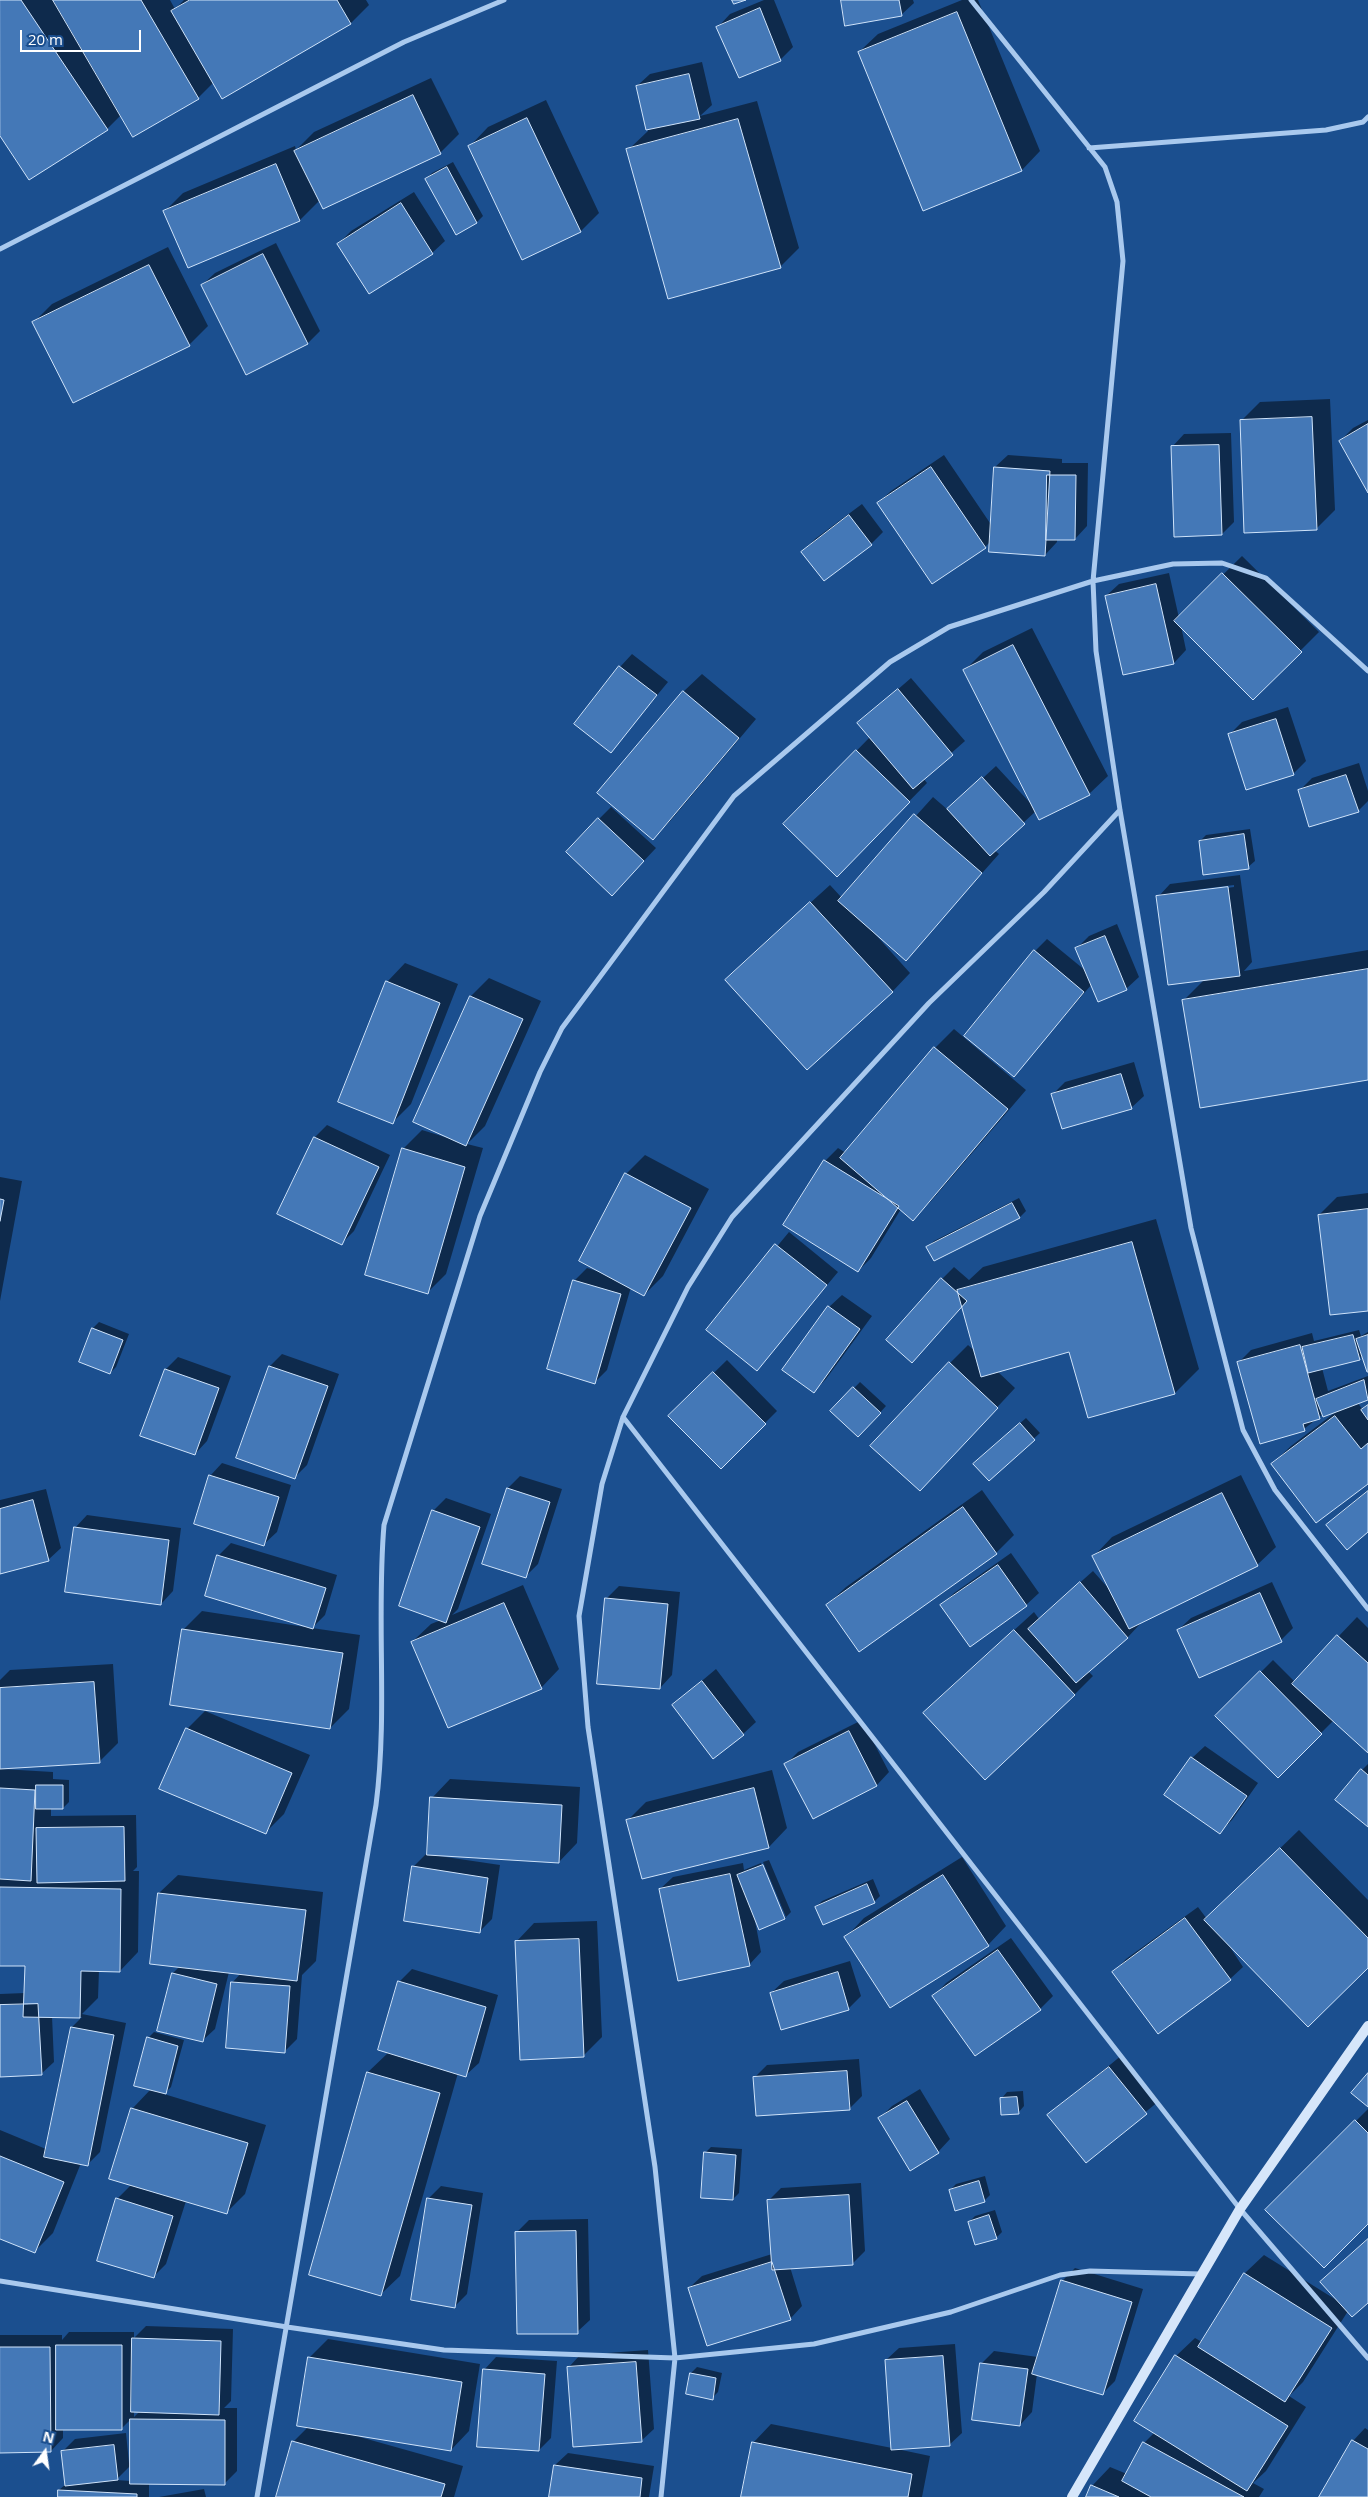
<!DOCTYPE html>
<html>
<head>
<meta charset="utf-8">
<style>
  body { margin:0 }
  #map { position:relative; width:1368px; height:2497px; overflow:hidden; background:#1b4f8f; font-family:"Open Sans",sans-serif }
  canvas { display:block }
  .north { position:absolute; left:20px; top:2427px; width:50px; height:50px; -webkit-text-stroke:4px #1b4f8f; paint-order:stroke; rotate:14deg; font-size:14px; font-weight:700; line-height:20px; text-align:center; color:#fff }
  .north::after { content:''; display:block; margin:auto; width:18px; height:22px; background:#fff; clip-path:polygon(50% 0,100% 100%,50% 72%,0 100%) }
  .scale { position:absolute; left:20px; top:30px; width:121px; height:22px; box-sizing:border-box; border:2px solid #fff; border-top:0; padding-left:6px; font-size:15px; line-height:18px; white-space:nowrap; color:#fff; -webkit-text-stroke:4px #1b4f8f; paint-order:stroke }
</style>
</head>
<body>
<div id="map">
<canvas width="1368" height="2497"></canvas>
<div class="north">N</div>
<div class="scale">20 m</div>
</div>
<script>
const g = document.querySelector('canvas').getContext('2d');
g.lineJoin = 'round';
function fillPath(path, color) { g.fillStyle = color; g.fill(path, 'evenodd'); }
function strokePath(path, color, width, dash) { g.strokeStyle = color; g.lineWidth = width; g.lineCap = dash ? 'butt' : 'round'; g.setLineDash(dash || []); g.stroke(path); }
const shadow = new Path2D(`
  M0,0H170L175,9L184,0H366L369,5L351,23L222,97L214,82L198,98L122,114L107,129L0,134Z
  M764,0H774L793,47L780,60L718,27L730,14Z
  M842,0H913L914,3L901,15Z
  M962,0H978L1040,151L1022,170L923,209L859,52L878,34Z
  M702,62L712,105L700,116L757,101L799,248L780,267L628,150L648,131L637,86L650,74Z
  M431,78L459,134L440,153L320,200L300,220L188,266L165,211L183,193L295,146L296,150L314,132Z
  M546,100L599,213L581,231L470,146L488,127Z
  M453,162L483,216L477,222L456,233L426,179L432,173Z
  M414,192L445,241L432,253L338,244L351,231Z
  M276,243L320,331L308,343L247,373L202,285L215,273Z
  M168,247L208,326L189,345L34,322L52,304Z
  M1330,399L1335,510L1316,529L1241,421L1260,402Z
  M1368,420V491L1340,441L1353,428Z
  M1231,433L1234,522L1222,534L1172,447L1184,434Z
  M944,455L992,526L995,467L1008,455L1062,459V463H1088L1087,526L1075,539H1057V542L1045,555L991,541L985,547L878,503L891,491Z
  M862,504L883,532L871,544L803,552L815,539Z
  M1242,556L1319,632L1253,698L1181,626L1186,650L1174,663L1106,596L1119,584L1169,573L1179,618Z
  M1032,628L1108,776L1089,794L1036,811L994,850L999,854L906,959L876,933L875,934L910,973L892,992L746,961L830,885L842,898L933,797L948,810L996,766L1033,806L964,671L983,652Z
  M632,654L668,682L611,751L620,667Z
  M702,674L756,719L671,820L653,839L683,692Z
  M911,678L965,741L923,778L927,783L837,875L785,824L870,737L859,723Z
  M1288,707L1306,761L1293,774L1230,734L1242,722Z
  M1359,763L1368,791V801L1358,811L1299,791L1312,778Z
  M611,807L656,848L625,881L599,819Z
  M1250,829L1255,861L1248,867L1200,841L1206,835Z
  M1240,875L1252,962L1244,971L1368,950V1079L1183,1001L1205,979L1158,897L1170,884ZM1234,885V887L1170,896V893Z
  M1117,924L1139,977L1126,989L1092,984L1014,1075L1035,951L1047,939L1086,971L1077,948L1089,936Z
  M405,963L458,984L411,1104L393,1122L387,982Z
  M489,978L541,1001L485,1126L467,1144L483,1148L446,1274L428,1292L403,1149L422,1130L448,1138L471,996Z
  M954,1029L1026,1090L932,1200L913,1219L901,1209L871,1258L858,1271L785,1225L825,1161L838,1148L846,1153L935,1048Z
  M1134,1062L1144,1096L1131,1108L1053,1094L1065,1082Z
  M327,1125L390,1155L354,1231L342,1243L279,1214L315,1137Z
  M645,1155L709,1189L663,1276L644,1295L631,1287L607,1370L594,1383L574,1281L587,1268L600,1272L580,1261L626,1174Z
  M0,1177L22,1181L0,1301Z
  M1368,1193V1310L1319,1215L1337,1197Z
  M1019,1198L1026,1211L1020,1217L934,1260L928,1247L934,1241Z
  M1156,1219L1199,1369L1175,1393L1089,1417L1070,1351L997,1371L1015,1388L938,1471L950,1363L968,1345L976,1352L963,1306L912,1361L942,1279L954,1267L969,1280L983,1267Z
  M789,1232L838,1272L757,1369L708,1330Z
  M842,1295L872,1316L826,1379L814,1391L829,1307Z
  M99,1322L129,1334L116,1367L110,1373L93,1328Z
  M1359,1330L1361,1336L1368,1332V1370L1363,1355L1359,1359L1322,1368L1328,1391L1368,1376V1398L1357,1402L1363,1410L1368,1404V1483L1272,1464L1291,1446L1337,1411L1323,1414L1304,1429L1239,1362L1251,1350L1312,1333L1314,1341Z
  M282,1354L339,1374L307,1465L295,1477L270,1366Z
  M178,1357L231,1376L207,1441L195,1454L142,1435L166,1369Z
  M727,1360L777,1411L721,1467L670,1416Z
  M860,1382L886,1406L864,1430L832,1411Z
  M1026,1418L1040,1433L989,1479L981,1458Z
  M222,1463L291,1485L277,1532L264,1544L210,1476Z
  M1241,1475L1276,1547L1257,1565L1138,1623L1140,1624L1128,1637L1088,1671L1093,1676L1074,1695H943L1034,1612L1039,1619L1093,1571L1109,1589L1094,1556L1112,1537Z
  M520,1476L562,1489L538,1564L525,1577L484,1563L508,1488Z
  M46,1489L61,1548L48,1560L0,1573V1500Z
  M982,1490L1014,1535L996,1553L827,1605L846,1587Z
  M1368,1490V1530L1328,1525L1341,1513Z
  M446,1498L491,1514L458,1609L452,1615L523,1585L559,1669L541,1688L412,1642L431,1624L441,1620L433,1511Z
  M87,1515L181,1528L173,1591L161,1604L75,1528Z
  M231,1543L337,1575L325,1615L312,1628L360,1635L349,1709L330,1728L183,1630L202,1611L305,1627L218,1556Z
  M1011,1553L1039,1593L1026,1605H942L954,1593Z
  M1272,1582L1293,1628L1281,1640L1178,1630L1191,1618Z
  M619,1586L680,1592L672,1675L660,1688L606,1599Z
  M1357,1617L1368,1628V1751L1334,1720L1278,1776L1217,1716L1273,1660L1295,1682Z
  M113,1664L118,1743L99,1762L2,1767V1769L53,1772V1779L69,1780V1802L63,1808H51V1816L136,1815L137,1867L133,1871H139L138,1952L120,1971L99,1970L98,1998L82,2014L126,2023L100,2152L87,2165L81,2163L53,2233L35,2251L0,2237V2130L46,2149L72,2027L82,2017L52,2016L54,2062L41,2074L0,2076V1994L25,1993L26,1965H0V1680L10,1670Z
  M716,1669L756,1722L743,1734L673,1705Z
  M205,1711L310,1755L284,1814L265,1833L187,1729Z
  M862,1720L889,1772L877,1785L813,1817L786,1764L798,1752Z
  M1205,1746L1258,1783L1232,1820L1220,1832L1192,1758Z
  M1368,1764V1825L1362,1770Z
  M772,1770L787,1828L769,1847L643,1878L628,1820L646,1802Z
  M450,1779L580,1787L577,1843L559,1862L439,1854V1856L500,1865L492,1919L480,1931L413,1867L426,1854H428L432,1798Z
  M1299,1830L1368,1900V1967L1224,1938L1243,1967L1230,1979L1114,1972L1126,1959L1198,1907L1207,1919Z
  M962,1857L1006,1926L988,1945L846,1937L864,1918Z
  M769,1860L791,1912L785,1918L759,1928L755,1921L761,1952L749,1965L660,1889L673,1877L743,1863L744,1870L761,1863L783,1917H786L763,1862Z
  M178,1875L323,1892L316,1961L302,1975L297,2039L285,2051L232,1983L241,1973L229,1972L215,2029L202,2041L173,1973L180,1966L159,1893Z
  M873,1879L880,1896L874,1902L816,1907L822,1901Z
  M597,1921L602,2037L583,2056L516,1942L534,1923Z
  M1011,1938L1053,1996L1040,2009L975,2054L934,1996L946,1983Z
  M850,1961L861,1996L849,2008L782,2028L771,1993L784,1981Z
  M412,1969L498,1995L479,2063L466,2075L458,2073L400,2276L381,2294L368,2072L389,2052L399,1982Z
  M154,2032L184,2040L171,2087L164,2094L266,2125L245,2194L226,2213L186,2201L166,2264L153,2277L117,2199L132,2184V2109L151,2089L148,2038Z
  M1122,2055L1159,2101L1086,2161L1049,2115Z
  M859,2059L862,2096L849,2109L754,2078L767,2065Z
  M920,2089L950,2139L938,2152L880,2118L892,2106Z
  M1023,2091L1024,2106L1018,2113L1001,2099L1007,2092Z
  M1368,2109V2222L1267,2210Z
  M711,2147L742,2149L739,2193L733,2199L705,2153Z
  M985,2176L990,2195L984,2201L950,2190L956,2184Z
  M861,2183L865,2251L853,2263L790,2267L802,2306L790,2319L689,2288L702,2276L772,2254L768,2201L781,2188Z
  M441,2186L483,2193L467,2294L455,2306L428,2199Z
  M995,2210L1002,2232L996,2238L969,2222L975,2216Z
  M588,2219L590,2320L577,2332L517,2232L529,2220Z
  M1368,2239V2302L1348,2311L1303,2382L1289,2396L1306,2407L1266,2471L1253,2483L1264,2489L1259,2497H1087L1092,2486L1110,2467L1127,2474L1144,2443L1155,2432L1176,2356L1195,2338L1202,2342L1245,2273L1264,2255L1338,2301L1321,2282Z
  M1075,2268L1143,2289L1115,2381L1102,2394L1037,2374L1032,2412L1020,2425L981,2364L994,2351L1038,2357L1062,2281Z
  M146,2326L233,2329L231,2401L224,2408H237V2471L225,2483H149V2497H59V2490L66,2484L62,2452L75,2439L126,2433L129,2463H131V2419L121,2429H63V2438L51,2451H0V2335H62V2340L69,2332H134V2338ZM134,2411H140L134,2417ZM131,2465V2481L116,2480Z
  M328,2339L480,2364L469,2431L451,2450L360,2435V2437L463,2466L454,2497H277L293,2442L308,2427L309,2358Z
  M955,2344L962,2433L949,2445L897,2449L930,2456L922,2497H742L753,2443L771,2424L892,2448L886,2360L899,2348Z
  M648,2350L654,2429L641,2441L568,2368L580,2355Z
  M496,2357L557,2361L551,2438L539,2450L484,2370Z
  M697,2367L722,2373L718,2392L712,2398L688,2393L691,2373Z
  M1365,2428L1368,2430V2497H1320L1353,2441Z
  M568,2453L654,2466L649,2497H550L555,2465Z
  M204,2489L206,2497H159Z`);
const building = new Path2D(`
  M0,0H21L108,130L29,180L0,136Z
  M53,0H141L199,99L133,137Z
  M190,0H337L351,24L222,99L171,11Z
  M732,0H746L734,4Z
  M841,0H899L902,16L845,26Z
  M760,8L781,61L739,78L716,27Z
  M957,12L1022,171L923,211L858,52Z
  M689,74L700,119L646,130L636,86Z
  M413,95L441,154L323,209L294,151Z
  M527,118L581,232L522,260L468,146Z
  M738,119L781,268L668,299L626,149Z
  M276,164L300,221L188,268L163,211Z
  M447,167L477,223L456,235L425,179Z
  M401,203L433,254L369,294L337,244Z
  M263,254L308,344L246,375L201,285Z
  M149,265L190,346L73,403L32,322Z
  M1312,417L1317,530L1244,533L1240,420Z
  M1368,424V493L1339,441Z
  M1219,445L1222,535L1174,537L1171,446Z
  M931,467L986,548L932,584L877,503Z
  M994,467L1050,471L1045,556L989,552Z
  M1047,475H1076L1075,540H1046Z
  M849,515L872,545L824,581L801,552Z
  M1222,573L1302,652L1253,700L1174,621Z
  M1156,584L1174,664L1123,675L1105,596Z
  M1013,645L1090,795L1039,820L963,670Z
  M619,666L657,695L611,753L574,724Z
  M898,689L953,755L913,789L857,723Z
  M683,691L739,738L653,840L597,793Z
  M1276,719L1294,775L1246,790L1228,734Z
  M856,750L910,802L837,877L783,824Z
  M1346,775L1359,812L1309,827L1298,790Z
  M982,777L1025,824L990,856L947,809Z
  M914,814L982,873L906,961L838,901Z
  M598,818L644,861L612,896L566,852Z
  M1244,834L1249,869L1203,875L1199,841Z
  M1228,887L1240,976L1168,985L1156,896Z
  M810,902L893,992L807,1070L725,980Z
  M1105,936L1127,990L1098,1002L1075,948Z
  M1034,950L1084,992L1014,1077L964,1036Z
  M1368,969V1080L1200,1108L1182,1000Z
  M386,981L440,1003L393,1124L338,1102Z
  M470,996L523,1019L466,1146L413,1122Z
  M934,1047L1008,1109L913,1221L840,1158Z
  M1121,1074L1132,1109L1062,1129L1051,1094Z
  M314,1137L379,1167L342,1245L277,1214Z
  M402,1148L465,1167L428,1294L365,1275Z
  M824,1160L899,1206L858,1272L783,1225Z
  M625,1173L691,1208L644,1296L579,1261Z
  M0,1199L4,1200L0,1221Z
  M1012,1203L1020,1218L934,1261L926,1247Z
  M1368,1209V1311L1330,1315L1318,1215Z
  M1132,1242L1175,1394L1088,1418L1069,1352L981,1377L957,1290Z
  M775,1244L827,1285L757,1371L706,1330Z
  M941,1278L967,1301L912,1363L886,1340Z
  M573,1280L621,1294L595,1384L547,1369Z
  M828,1306L860,1329L814,1393L782,1370Z
  M92,1328L123,1340L110,1374L79,1362Z
  M1353,1335L1360,1360L1308,1373L1302,1347Z
  M1368,1335V1372H1367L1356,1339Z
  M1300,1345L1320,1419L1303,1424L1305,1431L1260,1444L1237,1362Z
  M949,1362L998,1408L920,1491L870,1446Z
  M269,1366L328,1386L295,1479L236,1458Z
  M165,1369L219,1388L195,1455L140,1436Z
  M713,1372L766,1424L721,1469L668,1416Z
  M1364,1380L1368,1400L1323,1417L1316,1399Z
  M853,1387L881,1413L858,1437L830,1411Z
  M1368,1405V1420L1361,1410Z
  M1335,1416L1361,1449L1368,1443V1484L1316,1523L1271,1464Z
  M1020,1423L1035,1440L989,1481L973,1464Z
  M209,1475L279,1497L264,1546L194,1524Z
  M507,1488L550,1502L526,1578L482,1564Z
  M1368,1491V1532L1347,1550L1326,1525Z
  M1222,1493L1258,1566L1129,1629L1092,1556Z
  M33,1500L49,1561L0,1574V1509Z
  M963,1507L997,1554L859,1652L826,1605Z
  M432,1510L480,1527L446,1623L399,1606Z
  M74,1527L169,1540L161,1605L65,1592Z
  M217,1555L326,1588L313,1629L205,1596Z
  M998,1565L1027,1606L970,1647L940,1605Z
  M1080,1582L1128,1638L1076,1683L1028,1629Z
  M1260,1593L1282,1642L1199,1678L1177,1630Z
  M605,1598L668,1604L660,1689L597,1684Z
  M504,1603L542,1689L448,1728L411,1642Z
  M182,1629L343,1653L330,1729L170,1705Z
  M1014,1630L1075,1695L985,1780L923,1713Z
  M1337,1635L1368,1663V1753L1292,1684Z
  M1260,1671L1322,1734L1278,1778L1215,1716Z
  M702,1681L744,1735L713,1759L672,1705Z
  M94,1682L100,1763L0,1769V1688Z
  M186,1728L292,1773L266,1834L159,1789Z
  M849,1731L877,1786L813,1819L784,1764Z
  M1191,1757L1247,1796L1220,1834L1164,1795Z
  M1361,1769L1368,1775V1827L1335,1800Z
  M36,1785H63V1809H36Z
  M0,1788L35,1790L31,1881L0,1879Z
  M754,1788L769,1848L642,1879L626,1820Z
  M430,1797L562,1805L559,1863L427,1855Z
  M124,1827L125,1881L37,1883L36,1828Z
  M1280,1848L1368,1938V1968L1308,2027L1204,1920Z
  M763,1865L785,1919L759,1930L737,1875Z
  M412,1866L488,1878L480,1933L404,1921Z
  M730,1874L750,1966L678,1981L659,1889Z
  M943,1875L989,1946L890,2008L844,1937Z
  M867,1884L875,1903L823,1925L815,1907Z
  M0,1887L121,1889L120,1972L81,1971L80,2018L23,2017L25,1966H0Z
  M158,1893L306,1910L297,1981L150,1964Z
  M1185,1918L1231,1980L1158,2034L1112,1972Z
  M579,1939L584,2057L520,2060L515,1941Z
  M998,1950L1041,2010L975,2056L932,1996Z
  M838,1972L849,2010L781,2030L770,1993Z
  M172,1973L217,1984L203,2042L157,2031Z
  M398,1981L486,2007L466,2077L378,2050Z
  M231,1982L290,1986L285,2053L226,2048Z
  M38,2004L42,2075L0,2077V2005Z
  M71,2027L114,2035L88,2166L44,2157Z
  M147,2037L178,2046L166,2094L134,2086Z
  M1109,2067L1147,2114L1086,2163L1047,2115Z
  M847,2071L850,2110L756,2116L753,2077Z
  M367,2072L440,2093L381,2296L309,2275Z
  M1368,2073V2107L1351,2093Z
  M1017,2097L1019,2114L1001,2115L1000,2098Z
  M907,2101L939,2153L910,2171L878,2118Z
  M131,2108L248,2143L227,2214L109,2179Z
  M1355,2120L1368,2133V2224L1324,2268L1265,2210Z
  M704,2152L736,2155L733,2200L701,2198Z
  M0,2156L64,2182L35,2253L0,2239Z
  M979,2181L985,2202L955,2211L949,2190Z
  M849,2195L853,2265L772,2270L767,2200Z
  M116,2198L173,2216L154,2278L97,2261Z
  M427,2198L472,2205L455,2308L411,2300Z
  M989,2215L997,2239L975,2245L968,2222Z
  M576,2231L578,2334H517L515,2232Z
  M1368,2239V2303L1352,2317L1320,2282Z
  M772,2262L791,2320L707,2346L688,2288Z
  M1244,2273L1332,2328L1285,2402L1198,2347Z
  M1061,2280L1132,2302L1103,2395L1032,2374Z
  M132,2338L221,2341L219,2415L131,2412Z
  M56,2345H122V2430H56Z
  M0,2347H50L51,2452L0,2453Z
  M1175,2355L1288,2426L1247,2491L1134,2421Z
  M943,2356L950,2446L891,2450L885,2360Z
  M308,2357L462,2382L451,2451L297,2426Z
  M636,2362L642,2442L573,2447L567,2367Z
  M980,2363L1028,2369L1020,2426L972,2420Z
  M483,2369L545,2374L539,2451L477,2447Z
  M690,2373L716,2378L713,2400L686,2394Z
  M130,2419L225,2420V2485L130,2484Z
  M1352,2440L1368,2449V2497H1319Z
  M292,2441L445,2484L441,2497H276Z
  M752,2442L912,2474L908,2497H741Z
  M1143,2442L1244,2497H1151L1122,2481Z
  M114,2445L118,2480L65,2486L61,2451Z
  M554,2465L642,2478L640,2497H549Z
  M1091,2485L1119,2497H1086Z
  M58,2490L137,2494V2497H58Z`);
const minor = new Path2D(`
  M971,0L1105,167L1117,202L1123,261L1093,581L1096,651L1120,810L1191,1228L1243,1430L1275,1490L1368,1609
  M1089,148L1326,130L1363,122L1368,117
  M0,249L404,42L504,0
  M623,1417L1240,2209L1368,2358
  M0,2281L287,2327L444,2350L675,2358L814,2344L951,2312L1060,2275L1090,2271L1201,2274
  M257,2497L376,1805C388,1712 376,1618 384,1525L480,1216L540,1072L562,1028L734,796L890,662L949,627L1093,581L1173,564L1222,563L1266,578L1368,671
  M661,2497L675,2358L655,2167L588,1727L579,1616L602,1484L623,1417L688,1287L732,1217L929,1003L1044,892L1120,810`);
const secondary = new Path2D(`
  M1072,2497L1240,2209L1368,2026`);
fillPath(shadow, '#0007');
fillPath(building, '#4478b7');
strokePath(building, '#cfe3fa', 1);
strokePath(minor, '#a9c9ee', 5);
strokePath(secondary, '#d6e6fa', 10);
</script>
</body>
</html>
